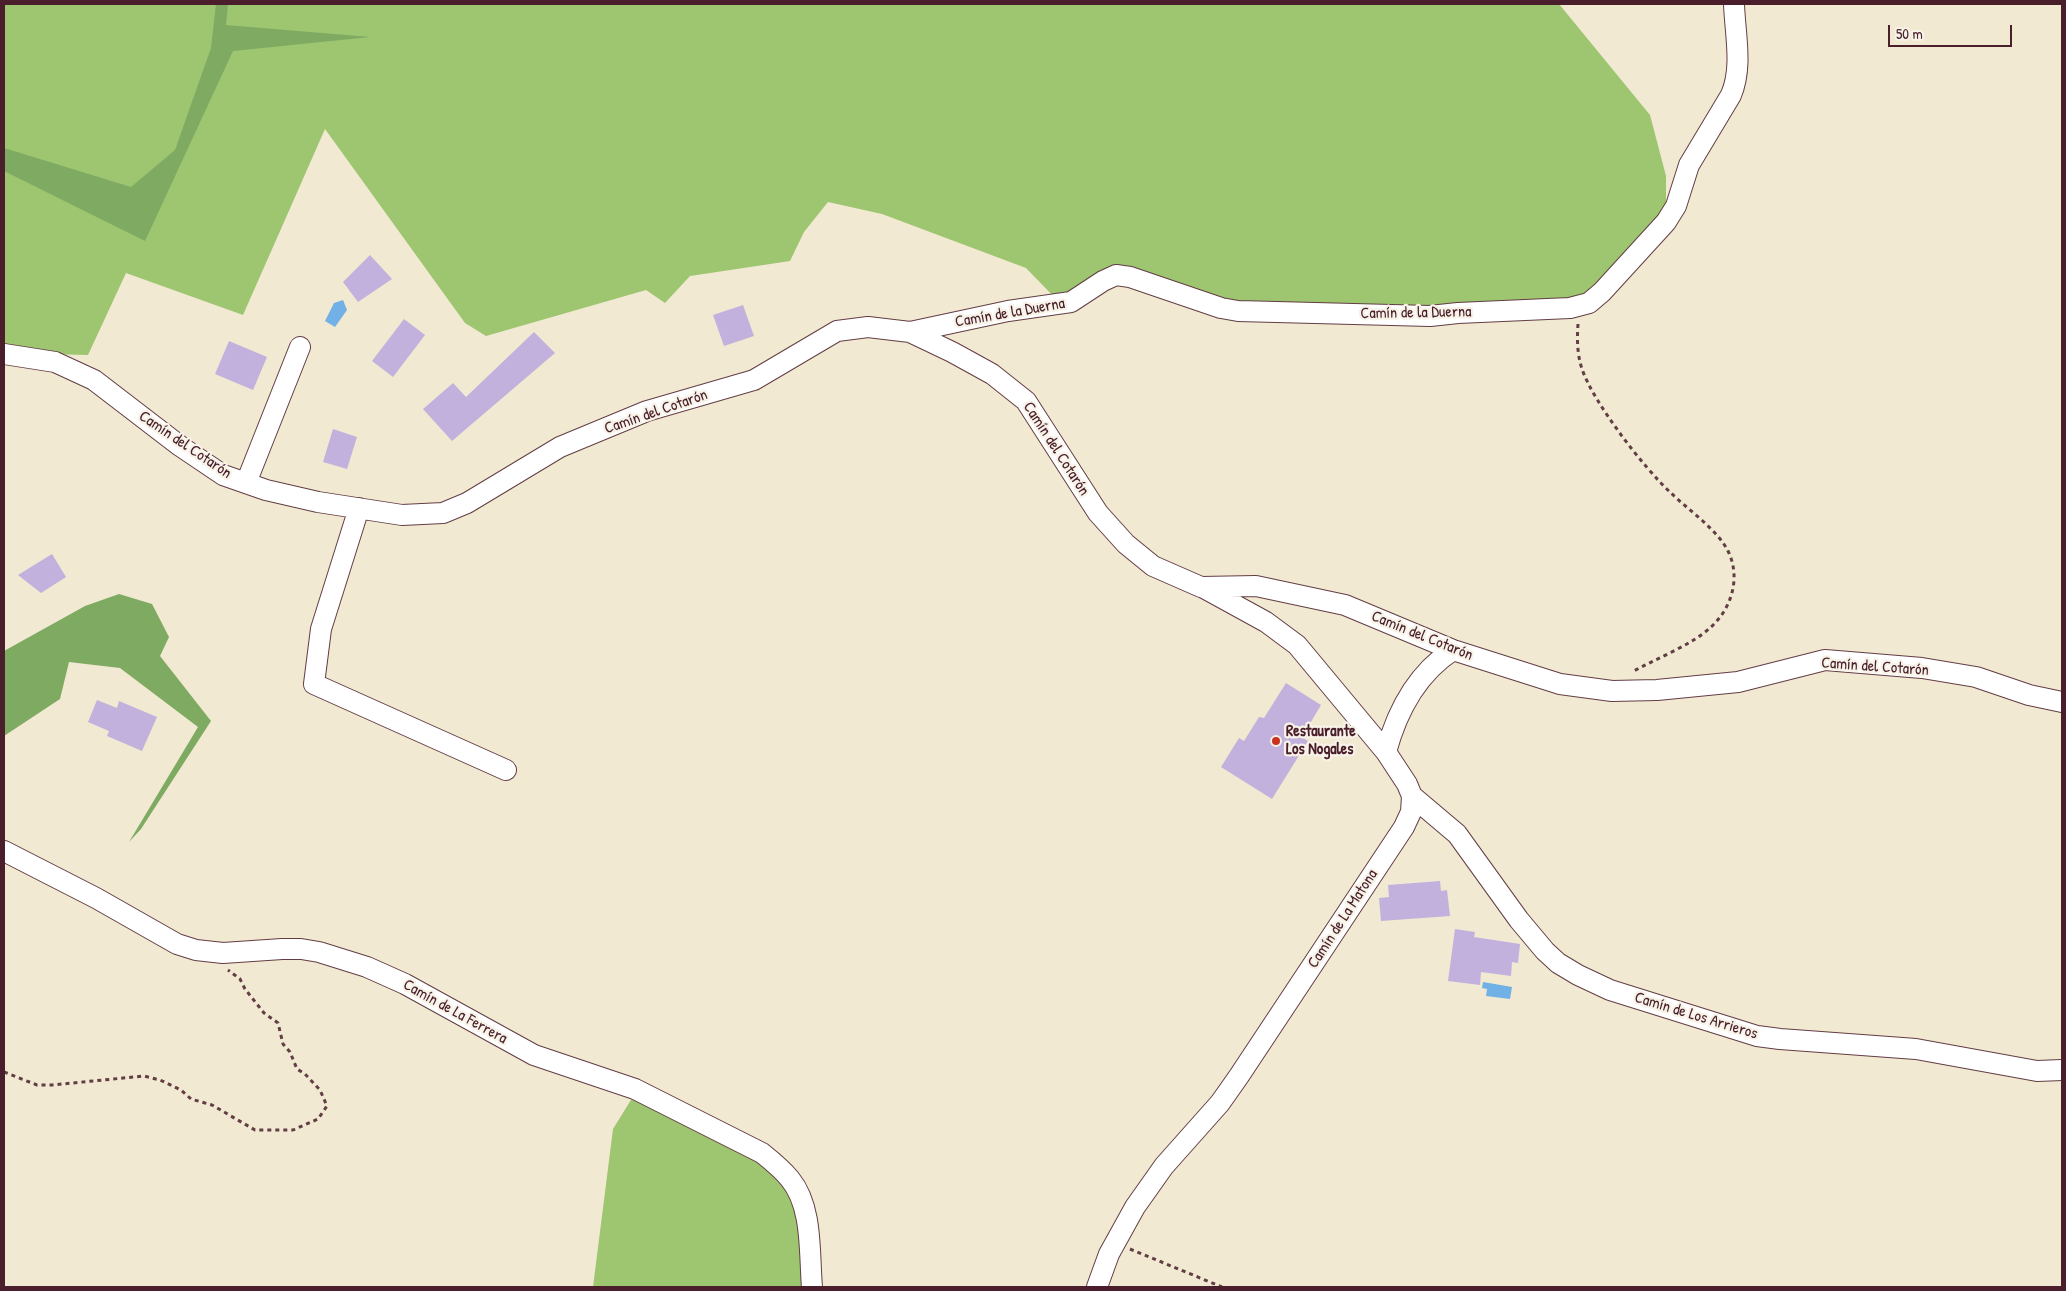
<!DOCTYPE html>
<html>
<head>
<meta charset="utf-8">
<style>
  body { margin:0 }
  #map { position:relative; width:2066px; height:1291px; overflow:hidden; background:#f1e9d2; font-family:"Patrick Hand",sans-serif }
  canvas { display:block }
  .frame { position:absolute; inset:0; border:5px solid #4a1f2b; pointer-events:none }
  .scale { position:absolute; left:1888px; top:25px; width:124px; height:22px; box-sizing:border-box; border:2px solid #4a1f2b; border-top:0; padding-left:6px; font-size:15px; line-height:18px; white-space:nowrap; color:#4a1f2b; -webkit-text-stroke:4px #f7f3e8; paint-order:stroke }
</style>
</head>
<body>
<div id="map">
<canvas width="2066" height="1291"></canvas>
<div class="frame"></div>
<div class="scale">50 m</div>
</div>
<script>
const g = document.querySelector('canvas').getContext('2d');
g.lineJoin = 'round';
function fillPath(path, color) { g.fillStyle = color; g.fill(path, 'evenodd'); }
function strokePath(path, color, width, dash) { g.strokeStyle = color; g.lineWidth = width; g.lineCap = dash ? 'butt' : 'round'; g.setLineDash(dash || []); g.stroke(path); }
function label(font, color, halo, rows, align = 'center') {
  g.font = font + ' "Patrick Hand",sans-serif'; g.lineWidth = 4.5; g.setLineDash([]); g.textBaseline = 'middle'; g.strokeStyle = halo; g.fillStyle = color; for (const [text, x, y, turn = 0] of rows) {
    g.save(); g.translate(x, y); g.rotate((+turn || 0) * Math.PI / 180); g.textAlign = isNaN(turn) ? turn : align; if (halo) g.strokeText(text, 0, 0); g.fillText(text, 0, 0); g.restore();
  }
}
const green = new Path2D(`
  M4,4H1559L1650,115L1666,176V222L1570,308L1238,311L1116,275L1113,265L1061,304L1026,268L882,214L828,202L804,232L790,261L690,276L665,303L646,290L486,336L465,323L325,129L243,315L126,273L88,355L4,353Z
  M634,1095L756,1160L786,1184L800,1227L803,1287H593L613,1129Z`);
const forest = new Path2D(`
  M216,4H228L226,25L370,37L233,51L145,241L4,171V148L131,187L175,150L211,48Z
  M119,594L152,604L169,637L160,656L211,721L141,829L129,842L198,727L120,668L69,662L60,699L4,736V651L85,606Z`);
const water = new Path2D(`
  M343,300L347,310L335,327L325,321L334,303Z
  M1483,982L1512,987L1510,999L1486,996L1487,989L1482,988Z`);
const building = new Path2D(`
  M370,255L392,279L358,302L343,282Z
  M743,305L754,336L724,346L713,315Z
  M404,319L425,335L393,377L372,361Z
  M534,332L555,353L452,441L423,409L453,383L466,397Z
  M229,341L267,357L253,390L215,374Z
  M333,429L357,437L347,469L323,462Z
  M52,554L66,577L41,593L18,575Z
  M1286,683L1321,705L1302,737L1308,741L1272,799L1221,767L1239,738L1244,741L1259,717L1264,718Z
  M97,700L117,708L119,701L157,717L142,751L107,736L109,731L88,722Z
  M1440,881L1441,891L1447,890L1450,916L1381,921L1379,898L1389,897L1388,885Z
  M1455,929L1475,932L1474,937L1520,944L1518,963L1512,962L1511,976L1481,972L1480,985L1448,981Z`);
const path = new Path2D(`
  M1578,324C1577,339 1577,354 1582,369C1593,402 1644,468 1670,492C1688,510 1717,529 1728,551C1741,577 1732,608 1711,627C1692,645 1655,659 1632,672
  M4,1072L37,1085H52L144,1076L160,1080L181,1090L191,1099L212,1105L255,1130H293L318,1119L327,1106L320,1090L305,1074L297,1069L290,1052L283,1044L278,1023L264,1013L245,989L240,979L228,970
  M1130,1249L1222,1287`);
const minor = new Path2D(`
  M910,332L1008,311L1071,302L1103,281L1116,275L1130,277L1221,308L1238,311L1430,316L1458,313L1570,308L1589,303L1602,292L1666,222L1676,206L1689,165L1731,95C1743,67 1735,34 1734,4
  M4,354L55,362L94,380L180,446L223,475L266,490L318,502L402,515L443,513L467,503L560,447L647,411L754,380L837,331L868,327L910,332L952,352L992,374L1026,401L1098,513L1126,544L1153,566L1201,587L1256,586L1345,605L1453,650L1560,684L1612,691L1657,690L1738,682L1825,660L1922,668L1976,677L2029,695L2062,702
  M246,483L300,347
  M359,508L321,629L314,684L506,770
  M1386,752C1397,711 1416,674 1453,650
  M1412,796L1457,834L1519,920L1545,951L1558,963L1578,975L1610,990L1757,1036L1780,1039L1916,1049L2037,1071L2062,1070
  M4,851L96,898L177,944L196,950L223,953L282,949H301L319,952L367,967L405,984L534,1055L635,1089L762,1153C772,1161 782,1169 790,1179C813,1207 809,1253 812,1287
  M1097,1287L1109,1254L1135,1207L1164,1166L1220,1103L1239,1076L1404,827L1411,812L1412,796L1407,784L1386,752L1297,645L1266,622L1204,588`);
const markers = [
  [1276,741,5,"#c8321e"]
];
const streetNames = [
  ["Camín de la Duerna",1010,313,-10],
  ["Camín de la Duerna",1416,313,-1],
  ["Camín del Cotarón",656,412,-19],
  ["Camín del Cotarón",185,445,34],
  ["Camín del Cotarón",1056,449,57],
  ["Camín del Cotarón",1422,636,22],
  ["Camín del Cotarón",1875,667,4],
  ["Camín de La Matona",1343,919,-57],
  ["Camín de La Ferrera",455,1012,29],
  ["Camín de Los Arrieros",1696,1016,17]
];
const poiNames = [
  ["Restaurante",1286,732],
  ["Los Nogales",1286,750]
];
fillPath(green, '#9ec570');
fillPath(forest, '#7eaa62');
fillPath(water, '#72b1e5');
fillPath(building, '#c2b1dd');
strokePath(minor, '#633d44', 22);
strokePath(path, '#633d44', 3, [4, 4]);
strokePath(minor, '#fff', 20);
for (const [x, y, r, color] of markers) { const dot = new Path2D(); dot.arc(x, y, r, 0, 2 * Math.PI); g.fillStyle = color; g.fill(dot); strokePath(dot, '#f7f3e8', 2); }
label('16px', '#4a1f2b', '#f7f3e8', streetNames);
label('bold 16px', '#4a1f2b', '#f7f3e8', poiNames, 'left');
</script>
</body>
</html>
